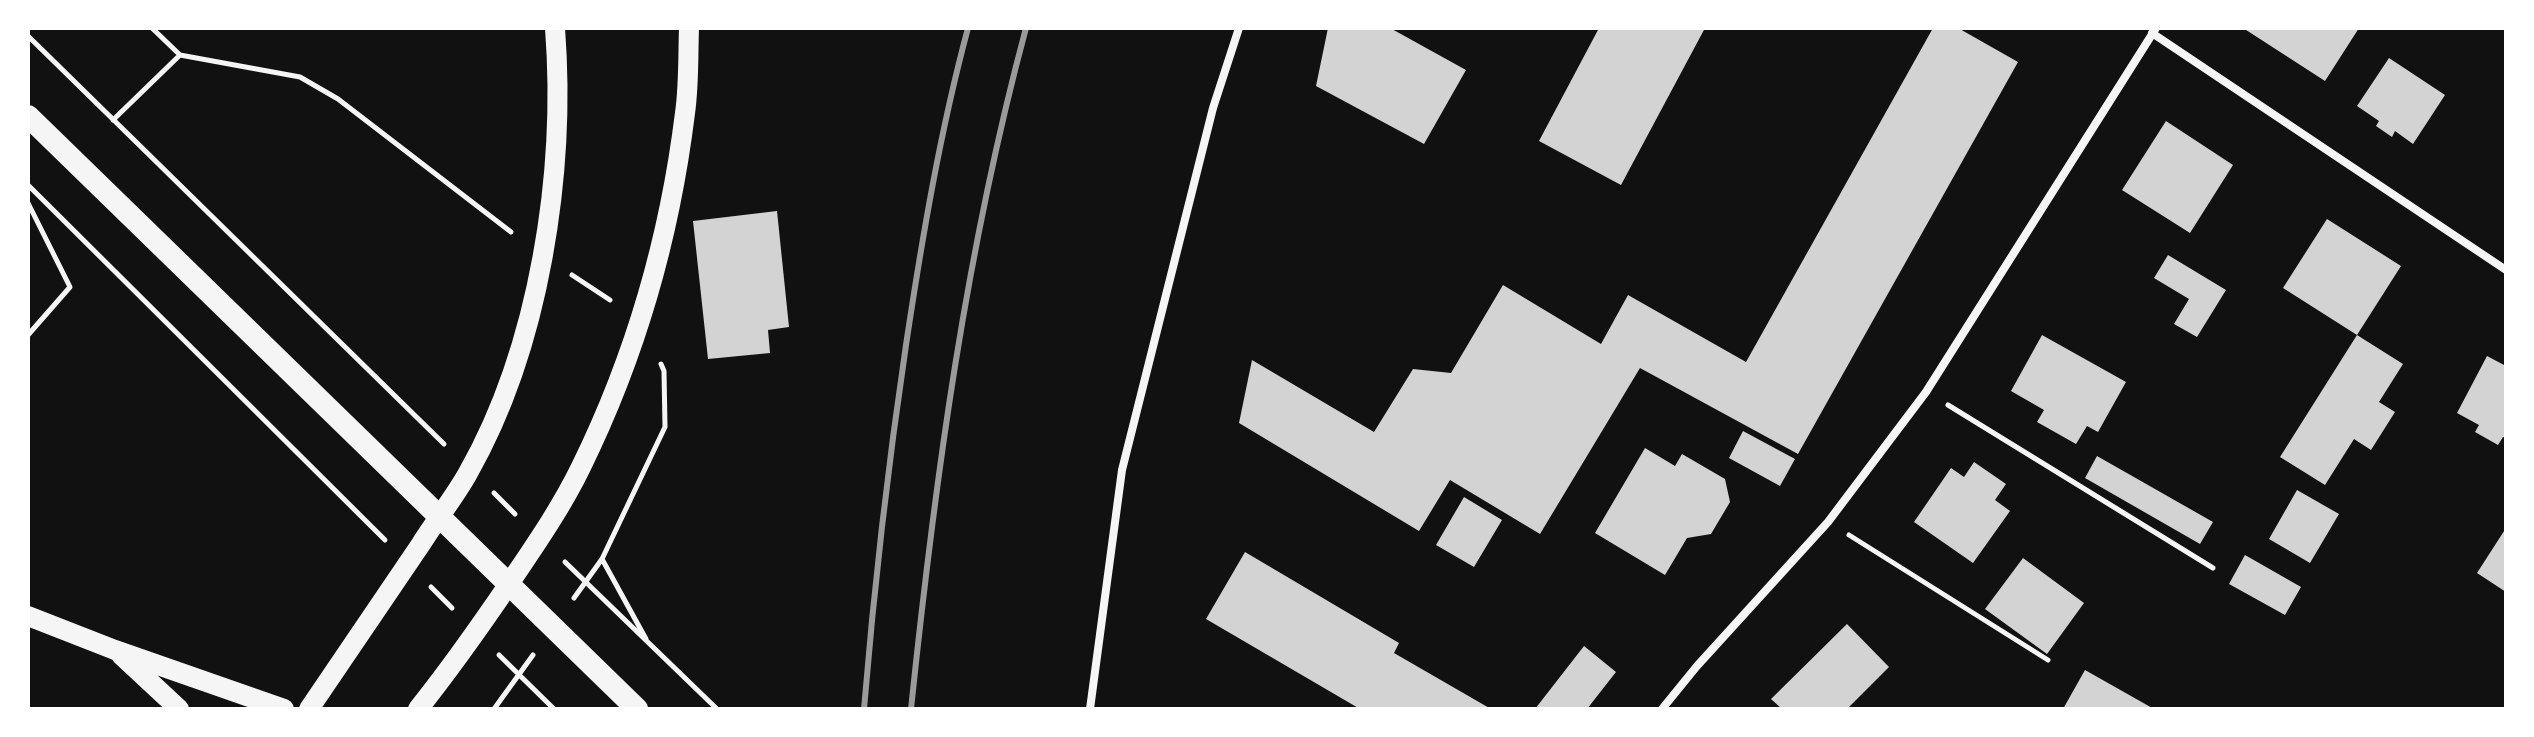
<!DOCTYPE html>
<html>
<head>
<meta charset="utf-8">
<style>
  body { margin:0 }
  #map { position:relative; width:2534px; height:737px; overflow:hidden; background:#111; font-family:"Source Serif 4",serif }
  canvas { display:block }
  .frame { position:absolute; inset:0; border:30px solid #fff; pointer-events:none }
</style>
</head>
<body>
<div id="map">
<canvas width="2534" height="737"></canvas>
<div class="frame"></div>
</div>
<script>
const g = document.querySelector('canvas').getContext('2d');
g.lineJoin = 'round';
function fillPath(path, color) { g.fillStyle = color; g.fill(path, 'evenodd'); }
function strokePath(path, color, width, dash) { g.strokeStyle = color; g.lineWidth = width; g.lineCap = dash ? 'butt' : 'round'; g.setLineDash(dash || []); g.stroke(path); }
const building = new Path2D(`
  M1328,28H1390L1466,70L1424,144L1316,86Z
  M1599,28H1705L1621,185L1539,141Z
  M1933,28H1958L2018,62L1798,454L1640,368L1540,534L1450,480L1419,531L1239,423L1252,360L1374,432L1413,369L1451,373L1503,285L1601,344L1628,295L1746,362Z
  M2243,28H2359L2325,81Z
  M2389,58L2445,95L2413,144L2395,131L2392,137L2376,126L2379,121L2357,106Z
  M2166,121L2233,165L2190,233L2122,190Z
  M777,211L789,327L768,330L770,353L708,359L693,221Z
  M2327,219L2401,266L2357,335L2283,288Z
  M2168,255L2226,290L2197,337L2174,324L2189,299L2154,278Z
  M2042,335L2126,382L2098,432L2087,426L2076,444L2037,422L2044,410L2011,391Z
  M2357,335L2403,364L2379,402L2395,412L2371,450L2354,439L2325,485L2280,457Z
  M2487,356L2506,366V438L2503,437L2498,445L2475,432L2479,425L2457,413Z
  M1743,431L1795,459L1780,486L1729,458Z
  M1645,448L1675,466L1682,454L1725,479L1730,502L1711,534L1687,538L1665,575L1595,533Z
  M2097,456L2213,522L2200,544L2085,478Z
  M1974,462L2006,484L1995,500L2010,511L1973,563L1914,522L1951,468L1964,477Z
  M2297,490L2339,514L2310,563L2269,539Z
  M1464,497L1502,520L1474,567L1436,545Z
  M2506,528V592L2477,573Z
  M1245,552L1399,643L1394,653L1491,709H1360L1206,619Z
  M2245,555L2301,587L2285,615L2229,584Z
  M2023,558L2084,603L2047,654L1985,609Z
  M1847,624L1889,667L1847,709H1782L1771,699Z
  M1584,646L1616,672L1587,709H1535Z
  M2085,670L2154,709H2063Z`);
const path = new Path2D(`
  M152,28L180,55L300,77L338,99L511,232
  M28,36L444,444
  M113,120L180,55
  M28,185L385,540
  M28,203L70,287L28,335
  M572,275L610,300
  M1948,405L2213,568
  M494,493L515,514
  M1849,535L2048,660
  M602,559L646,639
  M565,562L717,709
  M431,587L452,608
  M574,598L602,559L665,427L664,371L661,364
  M499,655L554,709
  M494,709L533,655`);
const minor = new Path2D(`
  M2152,33L2506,270
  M1090,709L1122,470L1213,108L1239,28
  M1662,709L1697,666L1828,522L1926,392L2156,28`);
const primary = new Path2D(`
  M28,616L115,650L284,709
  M121,655L179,709
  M309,709C346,654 384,599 421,544C436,520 454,498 468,473C540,346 566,172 555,28
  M418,709C451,668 481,625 511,581C536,544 561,508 581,467C635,357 670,235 685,113C689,85 688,56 689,28`);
const trunk = new Path2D(`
  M28,116L637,709`);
const rail = new Path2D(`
  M864,709C874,587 888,466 906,345C922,239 940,132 968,28
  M911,709C935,480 966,251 1026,28`);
fillPath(building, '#d3d3d3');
strokePath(path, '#f5f5f5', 5);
strokePath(minor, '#f5f5f5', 8);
strokePath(primary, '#f5f5f5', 20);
strokePath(trunk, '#f5f5f5', 22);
strokePath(rail, '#9a9a9a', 6);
</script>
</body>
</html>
